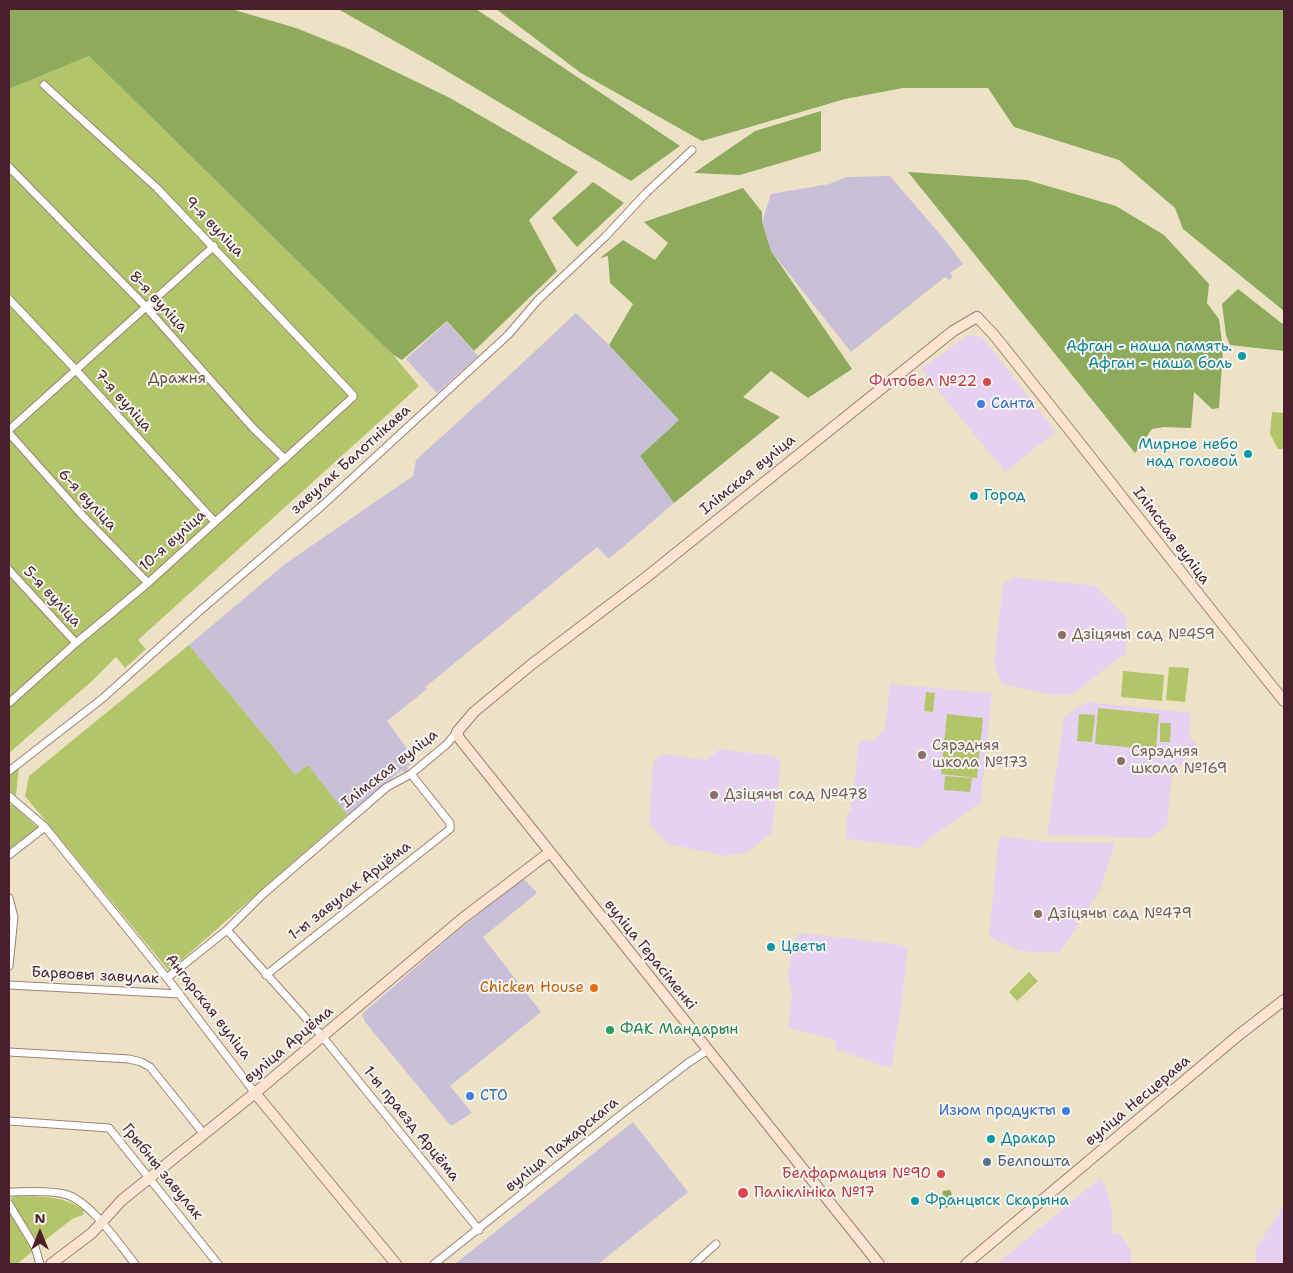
<!DOCTYPE html>
<html>
<head>
<meta charset="utf-8">
<style>
  body { margin:0 }
  #map { position:relative; width:1293px; height:1273px; overflow:hidden; background:#ede2c5; font-family:"Shantell Sans",sans-serif }
  canvas { display:block }
  .frame { position:absolute; inset:0; border:10px solid #4a1f2b; pointer-events:none }
  .north { position:absolute; left:15px; top:1208px; width:50px; height:50px; -webkit-text-stroke:4px #f6f6f2; paint-order:stroke; rotate:0deg; font-size:14px; font-weight:700; line-height:20px; text-align:center; color:#4a1f2b }
  .north::after { content:''; display:block; margin:auto; width:18px; height:22px; background:#4a1f2b; clip-path:polygon(50% 0,100% 100%,50% 72%,0 100%) }
</style>
</head>
<body>
<div id="map">
<canvas width="1293" height="1273"></canvas>
<div class="frame"></div>
<div class="north">N</div>
</div>
<script>
const g = document.querySelector('canvas').getContext('2d');
g.lineJoin = 'round';
function fillPath(path, color) { g.fillStyle = color; g.fill(path, 'evenodd'); }
function strokePath(path, color, width, dash) { g.strokeStyle = color; g.lineWidth = width; g.lineCap = dash ? 'butt' : 'round'; g.setLineDash(dash || []); g.stroke(path); }
function label(font, color, halo, rows, align = 'center') {
  g.font = font + ' "Shantell Sans",sans-serif'; g.lineWidth = 4; g.setLineDash([]); g.textBaseline = 'middle'; g.strokeStyle = halo; g.fillStyle = color; for (const [text, x, y, turn = 0] of rows) {
    g.save(); g.translate(x, y); g.rotate((+turn || 0) * Math.PI / 180); g.textAlign = isNaN(turn) ? turn : align; if (halo) g.strokeText(text, 0, 0); g.fillText(text, 0, 0); g.restore();
  }
}
const built = new Path2D(`
  M975,335L984,339L1056,432L1005,472L921,369L966,336Z
  M1014,577L1096,586L1127,618L1126,653L1071,695H1052L1002,684L994,664L1003,584Z
  M890,684L992,693L981,802L922,844V848L846,839L847,813L851,809L859,742L874,740L885,729Z
  M1087,702L1191,713L1189,735L1197,745L1172,776L1167,825L1151,838L1047,835L1064,717Z
  M720,749L773,756L780,760L781,766L771,833L748,852L726,856L668,844L649,824L653,762L664,754L706,760Z
  M999,836L1048,842L1115,843L1100,890L1060,953L1020,951L989,937Z
  M804,933L901,945L908,948L900,1015L892,1065L885,1067L835,1049L836,1040L788,1028L792,991L788,976L793,945L796,935Z
  M1100,1178L1105,1186L1112,1207V1234H1121L1131,1252V1264H997Z
  M1284,1206V1264H1256V1248Z`);
const industrial = new Path2D(`
  M890,176L944,239L963,264L950,273L953,277L949,280L945,277L851,352L771,251L762,222L771,194L829,184L847,177Z
  M576,313L609,345L679,420L640,456L674,503L609,559L597,547L429,684L425,687L427,689L387,721L416,761L407,767L409,770L404,773L402,770L347,815L308,765L295,775L275,749L189,645L285,564L413,476L416,460L503,381Z
  M447,322L478,356L437,393L406,359Z
  M523,878L537,893L483,937L541,1012L450,1086L472,1113L451,1126L365,1022L362,1014L455,933Z
  M633,1122L688,1192L598,1264H455Z`);
const green = new Path2D(`
  M89,56L394,356L419,386L138,640L146,649L125,668L116,657L92,681L9,753V89Z
  M1272,412L1284,413V449H1278L1270,434Z
  M189,645L275,749L295,775L308,765L347,815L169,971L25,796L29,776Z
  M1169,667L1189,668L1185,702L1166,700Z
  M1123,671L1164,675L1162,701L1121,697Z
  M926,692L935,693L933,712L924,711Z
  M1098,708L1159,714L1156,750L1095,744Z
  M947,714L983,718L977,778L941,774Z
  M1079,714L1095,715L1092,742L1077,741Z
  M1160,723H1171L1170,742H1160Z
  M19,766L16,796L9,790V775Z
  M945,776L972,778L970,792L944,790Z
  M9,804L14,806L38,828L9,852Z
  M1029,972L1038,981L1017,1001L1009,992Z
  M17,1196C43,1197 62,1195 84,1210L83,1215L72,1219L39,1245L10,1198Z
  M9,1211L33,1251L17,1264H9Z`);
const forest = new Path2D(`
  M9,9H231L296,28L351,50L450,98L578,172L529,220L557,271L474,351L447,321L402,360L392,354L89,56L9,89Z
  M338,9H476L680,146L631,181L435,64Z
  M496,9H1284V311L1183,229L1175,208L1119,160L1014,127L988,88H903L845,99L702,141L581,73Z
  M821,111V151L740,175L694,173L755,131Z
  M908,172L1027,180L1116,206L1164,235L1209,284L1207,303L1219,319L1223,350L1219,408L1212,409L1194,392L1191,428L1164,427L1152,429L1135,453Z
  M593,182L624,203L577,247L552,218Z
  M743,188L762,212V222L771,251L852,369L808,398L771,371L743,397L780,417L674,503L640,456L679,420L609,345L633,304L610,283L608,256L600,258L623,240L655,260L668,243L644,222Z
  M1238,289L1284,325V351L1230,345L1226,335L1222,304Z
  M950,1190L955,1202L947,1208L941,1205L943,1191Z`);
const street = new Path2D(`
  M9,167L145,306L253,428L285,459
  M9,299L75,369L215,522
  M9,430L214,246
  M9,433L81,514L148,583
  M9,570L76,643
  M9,703L76,643L148,583L353,397V395L157,188L44,85
  M9,771L103,698L202,609L324,504L508,335L538,300L605,237L646,193L692,150
  M9,796L45,827L167,978L255,1093
  M9,855L45,827
  M9,898L14,917L9,966
  M227,930L322,1036L479,1230
  M266,975L450,829V823L411,774
  M167,978L227,930L262,895L387,787L411,774L447,744L457,732
  M9,985L180,994
  M9,1052L129,1059L141,1062L150,1067L203,1133
  M9,1121L109,1128L218,1264
  M9,1192C26,1192 46,1190 64,1194C89,1199 119,1244 135,1264
  M9,1204L35,1247L40,1264
  M434,1264L627,1110L688,1063L708,1050
  M694,1264L716,1244`);
const secondary = new Path2D(`
  M255,1093L396,1264
  M51,1264L92,1233L122,1200L255,1093L463,918L550,852
  M879,1264L459,738L457,732L474,712L532,664L644,579L953,331L977,317L994,335C1091,456 1186,580 1284,701
  M966,1264L1240,1034L1284,1000`);
const markers = [
  [1242,356,5,"#0f9aa8"],
  [987,382,5,"#e0444e"],
  [981,404,5,"#3f7fe0"],
  [1248,454,5,"#0f9aa8"],
  [974,496,5,"#0f9aa8"],
  [1062,635,5,"#8d6e63"],
  [922,755,5,"#8d6e63"],
  [1121,761,5,"#8d6e63"],
  [714,795,5,"#8d6e63"],
  [1038,914,5,"#8d6e63"],
  [771,947,5,"#0f9aa8"],
  [594,988,5,"#e8710a"],
  [610,1030,5,"#2e9e5b"],
  [470,1096,5,"#3f7fe0"],
  [1066,1111,5,"#3f7fe0"],
  [991,1139,5,"#0f9aa8"],
  [987,1162,5,"#5c6f8a"],
  [941,1174,5,"#e0444e"],
  [743,1193,6,"#e0444e"],
  [915,1201,5,"#0f9aa8"]
];
const streetNames = [
  ["9-я вуліца",214,227,46],
  ["8-я вуліца",158,302,47],
  ["7-я вуліца",123,401,48],
  ["завулак Балотнікава",351,460,-42],
  ["Ілімская вуліца",748,475,-39],
  ["6-я вуліца",87,500,47],
  ["Ілімская вуліца",1171,536,53],
  ["10-я вуліца",173,541,-42],
  ["5-я вуліца",52,597,47],
  ["Ілімская вуліца",390,769,-38],
  ["1-ы завулак Арцёма",350,891,-38],
  ["вуліца Герасіменкі",650,955,51],
  ["Барвовы завулак",95,976,3],
  ["Ангарская вуліца",208,1007,52],
  ["вуліца Арцёма",289,1045,-40],
  ["вуліца Несцерава",1138,1101,-40],
  ["1-ы праезд Арцёма",411,1124,51],
  ["вуліца Пажарскага",562,1145,-39],
  ["Грыбны завулак",162,1172,51]
];
const cultureNames = [
  ["Афган - наша память.",1232,347,"right"],
  ["Афган - наша боль",1232,364,"right"],
  ["Мирное небо",1238,445,"right"],
  ["над головой",1238,462,"right"],
  ["Город",984,496],
  ["Цветы",781,947],
  ["Дракар",1001,1139],
  ["Францыск Скарына",925,1201]
];
const parkNames = [
  ["Дражня",177,379]
];
const healthNames = [
  ["Фитобел №22",977,382],
  ["Белфармацыя №90",931,1174],
  ["Паліклініка №17",754,1193,"left"]
];
const shopNames = [
  ["Санта",991,404],
  ["СТО",480,1096],
  ["Изюм продукты",1056,1111,"right"]
];
const educationNames = [
  ["Дзіцячы сад №459",1072,635],
  ["Сярэдняя",932,746],
  ["школа №173",932,763],
  ["Сярэдняя",1131,752],
  ["школа №169",1131,769],
  ["Дзіцячы сад №478",724,795],
  ["Дзіцячы сад №479",1048,914]
];
const foodNames = [
  ["Chicken House",584,988]
];
const leisureNames = [
  ["ФАК Мандарын",620,1030]
];
const serviceNames = [
  ["Белпошта",997,1162]
];
fillPath(built, '#e6d2f0');
fillPath(industrial, '#c8bfd8');
fillPath(green, '#b2c569');
fillPath(forest, '#8daa5d');
strokePath(street, '#9c8078', 9);
strokePath(secondary, '#9c8078', 12);
strokePath(street, '#fff', 7);
strokePath(secondary, '#fde4d1', 10);
for (const [x, y, r, color] of markers) { const dot = new Path2D(); dot.arc(x, y, r, 0, 2 * Math.PI); g.fillStyle = color; g.fill(dot); strokePath(dot, '#f6f6f2', 2); }
label('15px', '#4a1f2b', '#f6f6f2', streetNames);
label('15px', '#0d838f', '#f6f6f2', cultureNames, 'left');
label('15px', '#69513e', '#f6f6f2', parkNames);
label('15px', '#be3a42', '#f6f6f2', healthNames, 'right');
label('15px', '#366cbe', '#f6f6f2', shopNames, 'left');
label('15px', '#785e54', '#f6f6f2', educationNames, 'left');
label('15px', '#c56008', '#f6f6f2', foodNames, 'right');
label('15px', '#27864d', '#f6f6f2', leisureNames, 'left');
label('15px', '#4e5e75', '#f6f6f2', serviceNames, 'left');
</script>
</body>
</html>
